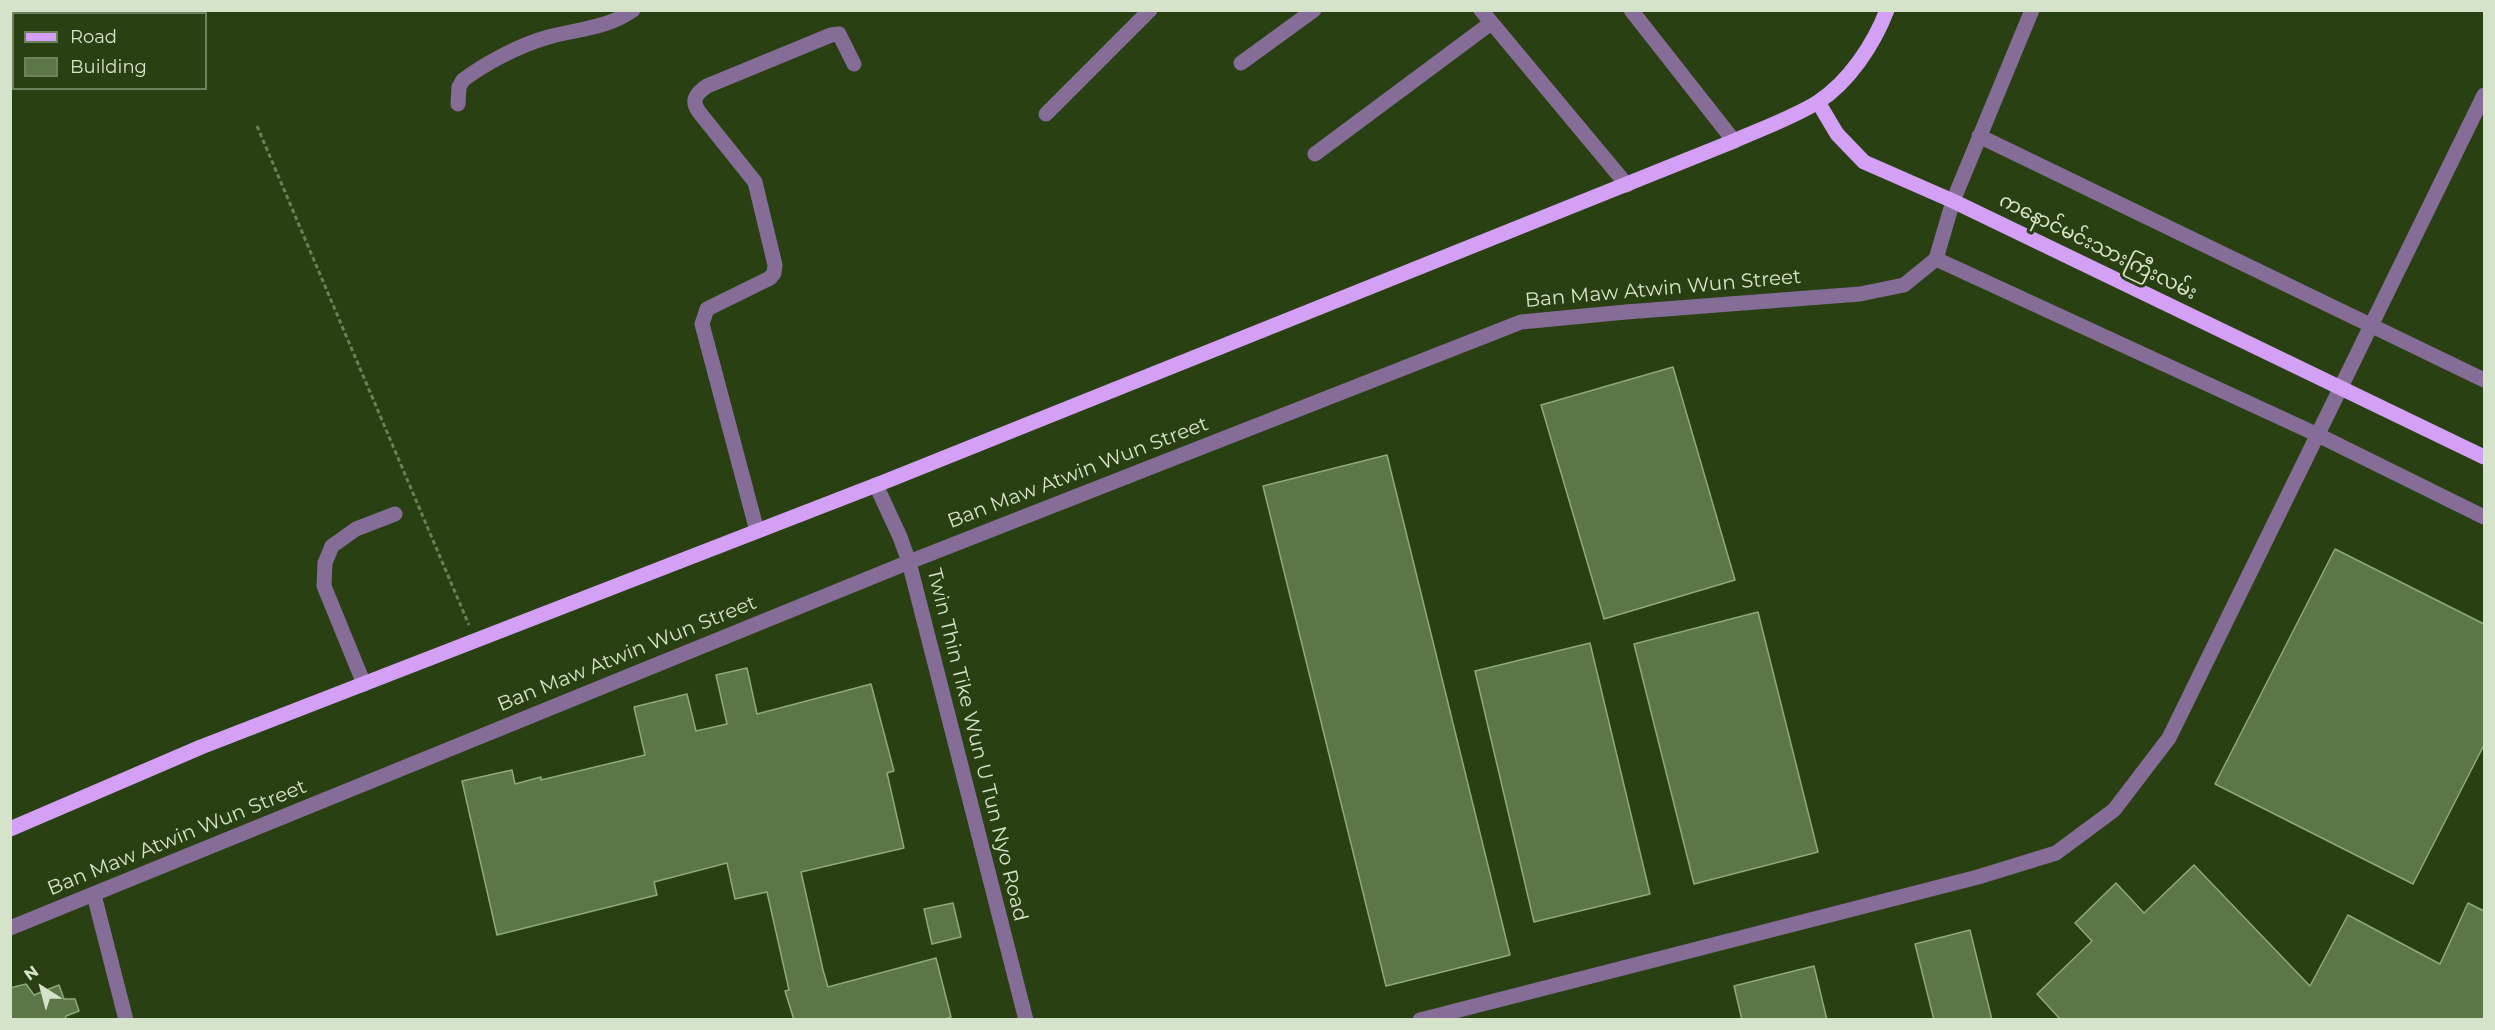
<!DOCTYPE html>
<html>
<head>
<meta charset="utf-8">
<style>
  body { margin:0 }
  #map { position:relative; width:2495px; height:1030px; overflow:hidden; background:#294012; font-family:Montserrat,sans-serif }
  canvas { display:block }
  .frame { position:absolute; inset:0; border:12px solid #d4e3c9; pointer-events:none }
  .legend { position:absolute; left:12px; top:12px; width:195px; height:78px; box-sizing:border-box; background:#294012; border:2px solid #6d815b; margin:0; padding:8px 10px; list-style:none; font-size:18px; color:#d4e3c9 }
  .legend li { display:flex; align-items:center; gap:12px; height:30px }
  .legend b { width:30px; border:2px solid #6d815b }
  .north { position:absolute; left:12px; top:958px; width:60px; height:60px; -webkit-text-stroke:4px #294012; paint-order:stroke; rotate:324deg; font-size:16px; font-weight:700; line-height:24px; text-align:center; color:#d4e3c9 }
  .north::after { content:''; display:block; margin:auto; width:21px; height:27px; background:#d4e3c9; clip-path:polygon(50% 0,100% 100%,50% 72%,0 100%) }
</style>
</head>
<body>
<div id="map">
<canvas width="2495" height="1030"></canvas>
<div class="frame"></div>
<ul class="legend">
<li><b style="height:8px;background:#d4a0f6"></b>Road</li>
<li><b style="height:16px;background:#5d7647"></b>Building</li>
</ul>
<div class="north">N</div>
</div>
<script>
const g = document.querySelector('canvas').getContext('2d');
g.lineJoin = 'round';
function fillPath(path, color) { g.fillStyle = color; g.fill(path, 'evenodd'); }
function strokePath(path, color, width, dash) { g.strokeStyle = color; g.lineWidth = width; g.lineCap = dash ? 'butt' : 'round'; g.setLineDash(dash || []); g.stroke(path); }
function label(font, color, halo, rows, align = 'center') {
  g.font = font + ' Montserrat,"Noto Sans Myanmar",sans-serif'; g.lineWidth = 6; g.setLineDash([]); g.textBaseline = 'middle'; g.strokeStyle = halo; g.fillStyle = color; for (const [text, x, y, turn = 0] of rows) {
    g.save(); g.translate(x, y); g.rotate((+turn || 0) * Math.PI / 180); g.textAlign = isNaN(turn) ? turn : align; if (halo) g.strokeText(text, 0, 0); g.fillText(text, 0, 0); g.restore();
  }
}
const building = new Path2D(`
  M1673,367L1735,580L1604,619L1541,405Z
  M1387,455L1510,955L1386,986L1263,486Z
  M2335,549L2484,624V745L2413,884L2215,784Z
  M1758,612L1818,852L1694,884L1634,644Z
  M1590,643L1650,894L1534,922L1475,671Z
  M747,668L757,714L871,684L894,771L887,773L904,848L801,872L823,970L828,987L936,958L951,1017L943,1020H794L785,991L789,990L767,892L735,899L727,863L654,882L657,895L497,935L462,781L512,770L515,784L541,777V780L645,755L634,707L687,694L696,731L727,724L716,675Z
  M2194,865L2310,986L2348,915L2440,964L2468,903L2484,911V1020H2061L2037,994L2092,941L2075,923L2116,883L2144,913Z
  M953,903L961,937L932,944L924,909Z
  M1970,930L1992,1020H1934L1915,944Z
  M1814,966L1827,1020H1742L1734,986Z
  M26,984L34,995L59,985L64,999H75L79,1011L66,1016L65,1020H10V988Z`);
const path = new Path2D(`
  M257,126L469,625`);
const minor = new Path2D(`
  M1481,10L1627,185
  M1631,10L1734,141
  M1241,63L1314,10
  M458,104L459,87L463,80C486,63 518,46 545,38C575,29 607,29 633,10
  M1046,114L1150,10
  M1979,136L2484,380
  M1315,154L1491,23
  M1936,259L2318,435L2484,517
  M876,485L900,537L909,562L1026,1020
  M757,531L702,324L707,309L770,278L774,273L775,265L755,182L699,112C690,100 697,93 707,86L831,35L839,34L854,64
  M364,684L324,586L325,563L332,546L356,529L395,514
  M94,895L126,1020
  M10,928L909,562L1521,322L1626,312L1860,294L1904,285L1936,259L1953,201L2032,10
  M1420,1020L1978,877L2056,853L2114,810L2169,738L2484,95`);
const major = new Path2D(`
  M1818,102L1837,134L1864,162L1953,201L2484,457
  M10,829L201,747L889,480L1734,141C1761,129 1794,117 1818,102C1849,82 1874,44 1887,10`);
const streetNames = [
  ["ကနောင်မင်းသားကြီးလမ်း",2098,247,26],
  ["Ban Maw Atwin Wun Street",1663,289,-5],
  ["Ban Maw Atwin Wun Street",1078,473,-21],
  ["Ban Maw Atwin Wun Street",627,654,-22],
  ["Twin Thin Tike Wun U Tun Nyo Road",977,745,76],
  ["Ban Maw Atwin Wun Street",177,838,-22]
];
fillPath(building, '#5d7647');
strokePath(building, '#8faa79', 1.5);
strokePath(path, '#6b7f58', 3, [4.5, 3]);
strokePath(minor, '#866d97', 15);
strokePath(major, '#d4a0f6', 15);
label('20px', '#d4e3c9', '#294012', streetNames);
</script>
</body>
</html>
